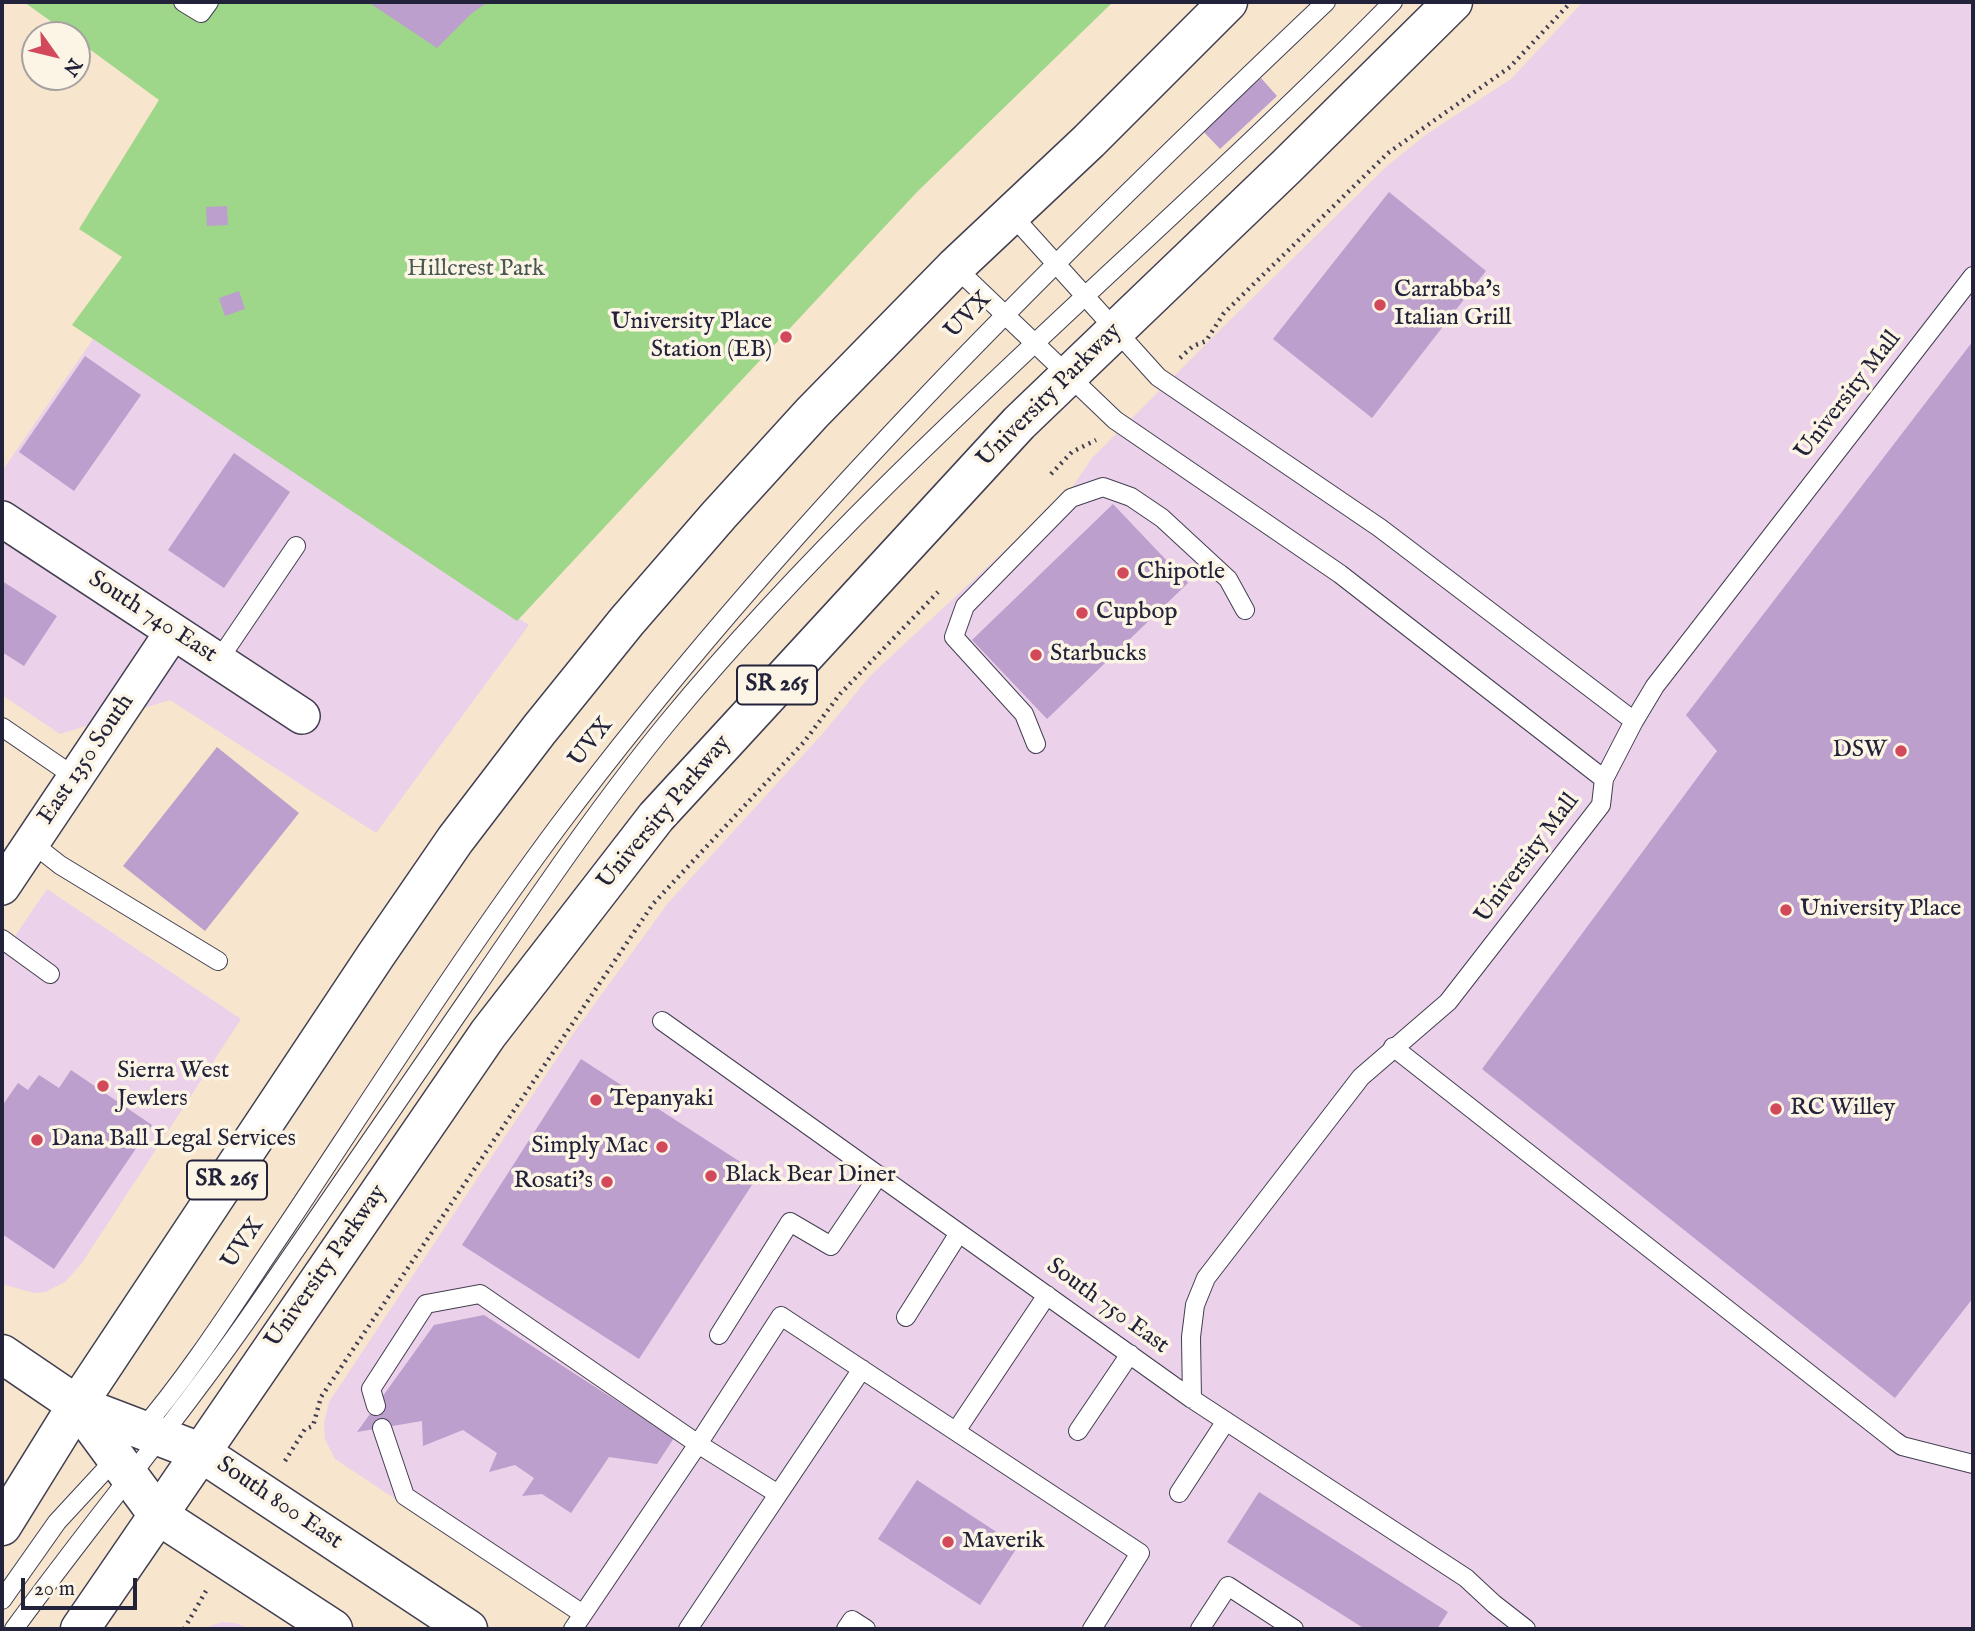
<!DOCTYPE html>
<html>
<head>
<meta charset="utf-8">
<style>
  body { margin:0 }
  #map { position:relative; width:1975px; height:1631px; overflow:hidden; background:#f7e5cd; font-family:"IM FELL English",serif }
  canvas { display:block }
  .frame { position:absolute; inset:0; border:4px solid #22223b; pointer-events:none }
  .north { position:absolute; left:21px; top:21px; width:70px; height:70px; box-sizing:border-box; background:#fcf5e5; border:2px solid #a5a1a1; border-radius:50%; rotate:124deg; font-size:19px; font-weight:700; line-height:28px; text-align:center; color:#22223b }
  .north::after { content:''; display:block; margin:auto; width:24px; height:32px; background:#d1495b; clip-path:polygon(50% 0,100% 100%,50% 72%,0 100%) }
  .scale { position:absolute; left:21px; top:1578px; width:116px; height:32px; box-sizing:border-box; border:4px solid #22223b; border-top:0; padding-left:9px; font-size:21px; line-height:24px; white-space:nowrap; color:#22223b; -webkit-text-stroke:5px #fcf5e5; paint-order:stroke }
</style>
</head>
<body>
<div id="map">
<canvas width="1975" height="1631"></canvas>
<div class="frame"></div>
<div class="north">N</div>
<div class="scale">20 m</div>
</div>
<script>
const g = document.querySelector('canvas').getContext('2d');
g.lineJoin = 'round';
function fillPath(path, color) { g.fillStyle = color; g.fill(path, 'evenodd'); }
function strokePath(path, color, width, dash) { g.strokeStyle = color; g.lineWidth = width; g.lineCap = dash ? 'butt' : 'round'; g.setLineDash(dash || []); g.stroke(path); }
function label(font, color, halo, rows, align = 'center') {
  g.font = font + ' "IM FELL English",serif'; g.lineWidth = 7; g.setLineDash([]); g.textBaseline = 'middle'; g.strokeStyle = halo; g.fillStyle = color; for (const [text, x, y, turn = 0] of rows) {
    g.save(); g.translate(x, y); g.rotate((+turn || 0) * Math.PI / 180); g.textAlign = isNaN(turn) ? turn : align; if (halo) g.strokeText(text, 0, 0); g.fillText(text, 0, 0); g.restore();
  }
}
const built = new Path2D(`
  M1583,2H1973V1629H591L335,1459L325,1439L324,1423L329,1402L575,1031L668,903L824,732L870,676L1071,489L1092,458L1222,328L1387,166L1427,134L1511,79Z
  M93,339L529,625L376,833L170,700L60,734L2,695V471Z
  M47,889L241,1019L82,1263L65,1282L45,1292L34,1293L2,1284V955Z
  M222,1622L235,1623L251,1629H202Z`);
const green = new Path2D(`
  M24,2H1113L917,192L517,621L72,325L122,257L79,229L159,100L77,40V35H70Z`);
const building = new Path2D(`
  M368,2H488L472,13L437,48Z
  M1261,78L1277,96L1220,149L1203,131Z
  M1389,192L1486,271L1372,418L1273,339Z
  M227,206L228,225L207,226L206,207Z
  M239,291L245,309L225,316L219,298Z
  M1973,341V1298L1895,1398L1482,1069L1717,751L1686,715Z
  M85,356L141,395L74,491L19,452Z
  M234,453L290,492L224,588L168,550Z
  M1113,504L1188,583L1047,719L972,640Z
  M2,581L57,616L24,666L2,652Z
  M217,747L299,813L205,931L123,866Z
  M581,1059L759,1174L639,1359L462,1245Z
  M71,1070L152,1125L54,1269L2,1234V1106L18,1083L28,1090L39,1075L59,1088Z
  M484,1315L674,1438L657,1464L609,1457L571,1513L542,1494L522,1496L534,1478L515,1465L489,1472L497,1453L463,1430L423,1446L422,1421L357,1432L434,1325Z
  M917,1480L1018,1546L980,1605L878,1539Z
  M1259,1492L1448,1612L1437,1629H1365L1227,1542Z`);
const path = new Path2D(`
  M1180,358L1193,346L1206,341L1224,313L1388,153L1510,67L1571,2
  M1051,474L1072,452L1096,440
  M285,1461L305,1429L313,1426L321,1397L653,904L804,742L840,694L938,592
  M184,1629L206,1591`);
const service = new Path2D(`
  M183,2L201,13L209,2
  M1011,214L1158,377L1380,528L1634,721
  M955,267L1115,420L1340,574L1604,779
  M218,661L296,546
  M2,727L75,777
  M1036,744L1024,714L954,637L965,606L1071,498L1103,487L1131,497L1162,518L1228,579L1245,610
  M32,843L60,865L218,961
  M2,939L50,974
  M662,1021L1192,1399L1466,1578L1494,1604L1526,1629
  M1393,1047L1895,1441L1902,1446L1973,1464
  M906,1317L959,1233
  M719,1335L790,1222L831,1246L879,1175
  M1192,1399L1191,1337L1195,1305L1206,1278L1361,1077L1448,1002L1601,805L1604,779L1634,721L1655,686L1973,276
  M376,1406L371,1389L426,1304L480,1294L698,1444L778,1494
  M382,1428L405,1496L583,1614
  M956,1431L1047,1295
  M1078,1431L1130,1354
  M139,1433C194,1369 239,1296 286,1227C376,1092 463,954 560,824C786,523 1054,260 1326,2
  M1179,1493L1226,1421
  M2,1600L57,1522L118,1456
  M14,1629C94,1519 182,1415 259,1303C333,1197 406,1090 479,983C540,894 600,805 668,722C886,459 1154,245 1393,2
  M573,1629L698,1444L781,1316L1140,1553L1092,1629
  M688,1629L862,1369
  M846,1629L852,1620L866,1629
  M1200,1629L1228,1586L1294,1629`);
const minor = new Path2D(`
  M2,519L302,716
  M2,887L172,633`);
const tertiary = new Path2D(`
  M2,1354L77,1405`);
const secondary = new Path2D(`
  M77,1405L200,1452L468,1629
  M77,1405L158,1515L333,1629`);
const primary = new Path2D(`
  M2,1526L77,1405L376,955L455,840L539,730L627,621L719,515L812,413L955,267L1089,141L1228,2
  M80,1629L488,1034L656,817L1019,423L1286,167L1453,2`);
const markers = [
  [1380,305,7,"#d1495b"],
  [786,337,7,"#d1495b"],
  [1123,573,7,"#d1495b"],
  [1082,613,7,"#d1495b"],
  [1036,655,7,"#d1495b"],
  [1901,751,7,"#d1495b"],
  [1786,910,7,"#d1495b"],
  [103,1086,7,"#d1495b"],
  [596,1100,7,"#d1495b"],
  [1776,1109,7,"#d1495b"],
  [37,1140,7,"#d1495b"],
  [662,1147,7,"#d1495b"],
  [711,1176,7,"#d1495b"],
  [607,1182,7,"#d1495b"],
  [948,1542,7,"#d1495b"]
];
const shields = [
  [777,685,80],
  [227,1180,80]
];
const shieldNames = [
  ["SR 265",777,685],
  ["SR 265",227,1180]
];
const parkNames = [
  ["Hillcrest Park",476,270]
];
const poiNames = [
  ["Carrabba's",1394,291],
  ["Italian Grill",1394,319],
  ["University Place",772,323,"right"],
  ["Station (EB)",772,351,"right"],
  ["Chipotle",1137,573],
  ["Cupbop",1096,613],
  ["Starbucks",1050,655],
  ["DSW",1887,751,"right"],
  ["University Place",1800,910],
  ["Sierra West",117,1072],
  ["Jewlers",117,1100],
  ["Tepanyaki",610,1100],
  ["RC Willey",1790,1109],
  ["Dana Ball Legal Services",51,1140],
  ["Simply Mac",648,1147,"right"],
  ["Black Bear Diner",725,1176],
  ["Rosati's",593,1182,"right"],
  ["Maverik",962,1542]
];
const streetNames = [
  ["UVX",969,316,-46],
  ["University Parkway",1050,396,-45],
  ["University Mall",1849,396,-52],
  ["South 740 East",152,618,33],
  ["UVX",592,743,-52],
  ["East 1350 South",87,760,-56],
  ["University Parkway",665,813,-50],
  ["University Mall",1528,859,-53],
  ["UVX",244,1244,-56],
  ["University Parkway",327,1267,-55],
  ["South 750 East",1107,1307,36],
  ["South 800 East",279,1504,34]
];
fillPath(built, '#ecd1ea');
fillPath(green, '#9fd78a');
fillPath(building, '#bc9fcc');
strokePath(service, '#423f51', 20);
strokePath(minor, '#423f51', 38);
strokePath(tertiary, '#423f51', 41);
strokePath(secondary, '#423f51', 41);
strokePath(primary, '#423f51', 41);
strokePath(path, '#423f51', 4.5, [2, 5]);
strokePath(service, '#fff', 18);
strokePath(minor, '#fff', 35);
strokePath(tertiary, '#fff', 38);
strokePath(secondary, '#fff', 38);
strokePath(primary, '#fff', 38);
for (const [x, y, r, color] of markers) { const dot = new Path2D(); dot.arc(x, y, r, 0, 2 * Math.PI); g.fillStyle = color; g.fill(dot); strokePath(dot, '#fcf5e5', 2.5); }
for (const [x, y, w] of shields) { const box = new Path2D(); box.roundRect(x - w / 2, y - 19.5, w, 39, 5); g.fillStyle = '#fcf5e5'; g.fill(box); strokePath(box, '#22223b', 2); }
label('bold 23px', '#22223b', null, shieldNames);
label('24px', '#485853', '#fcf5e5', parkNames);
label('24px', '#22223b', '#fcf5e5', poiNames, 'left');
label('24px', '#22223b', '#fcf5e5', streetNames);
</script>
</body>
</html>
